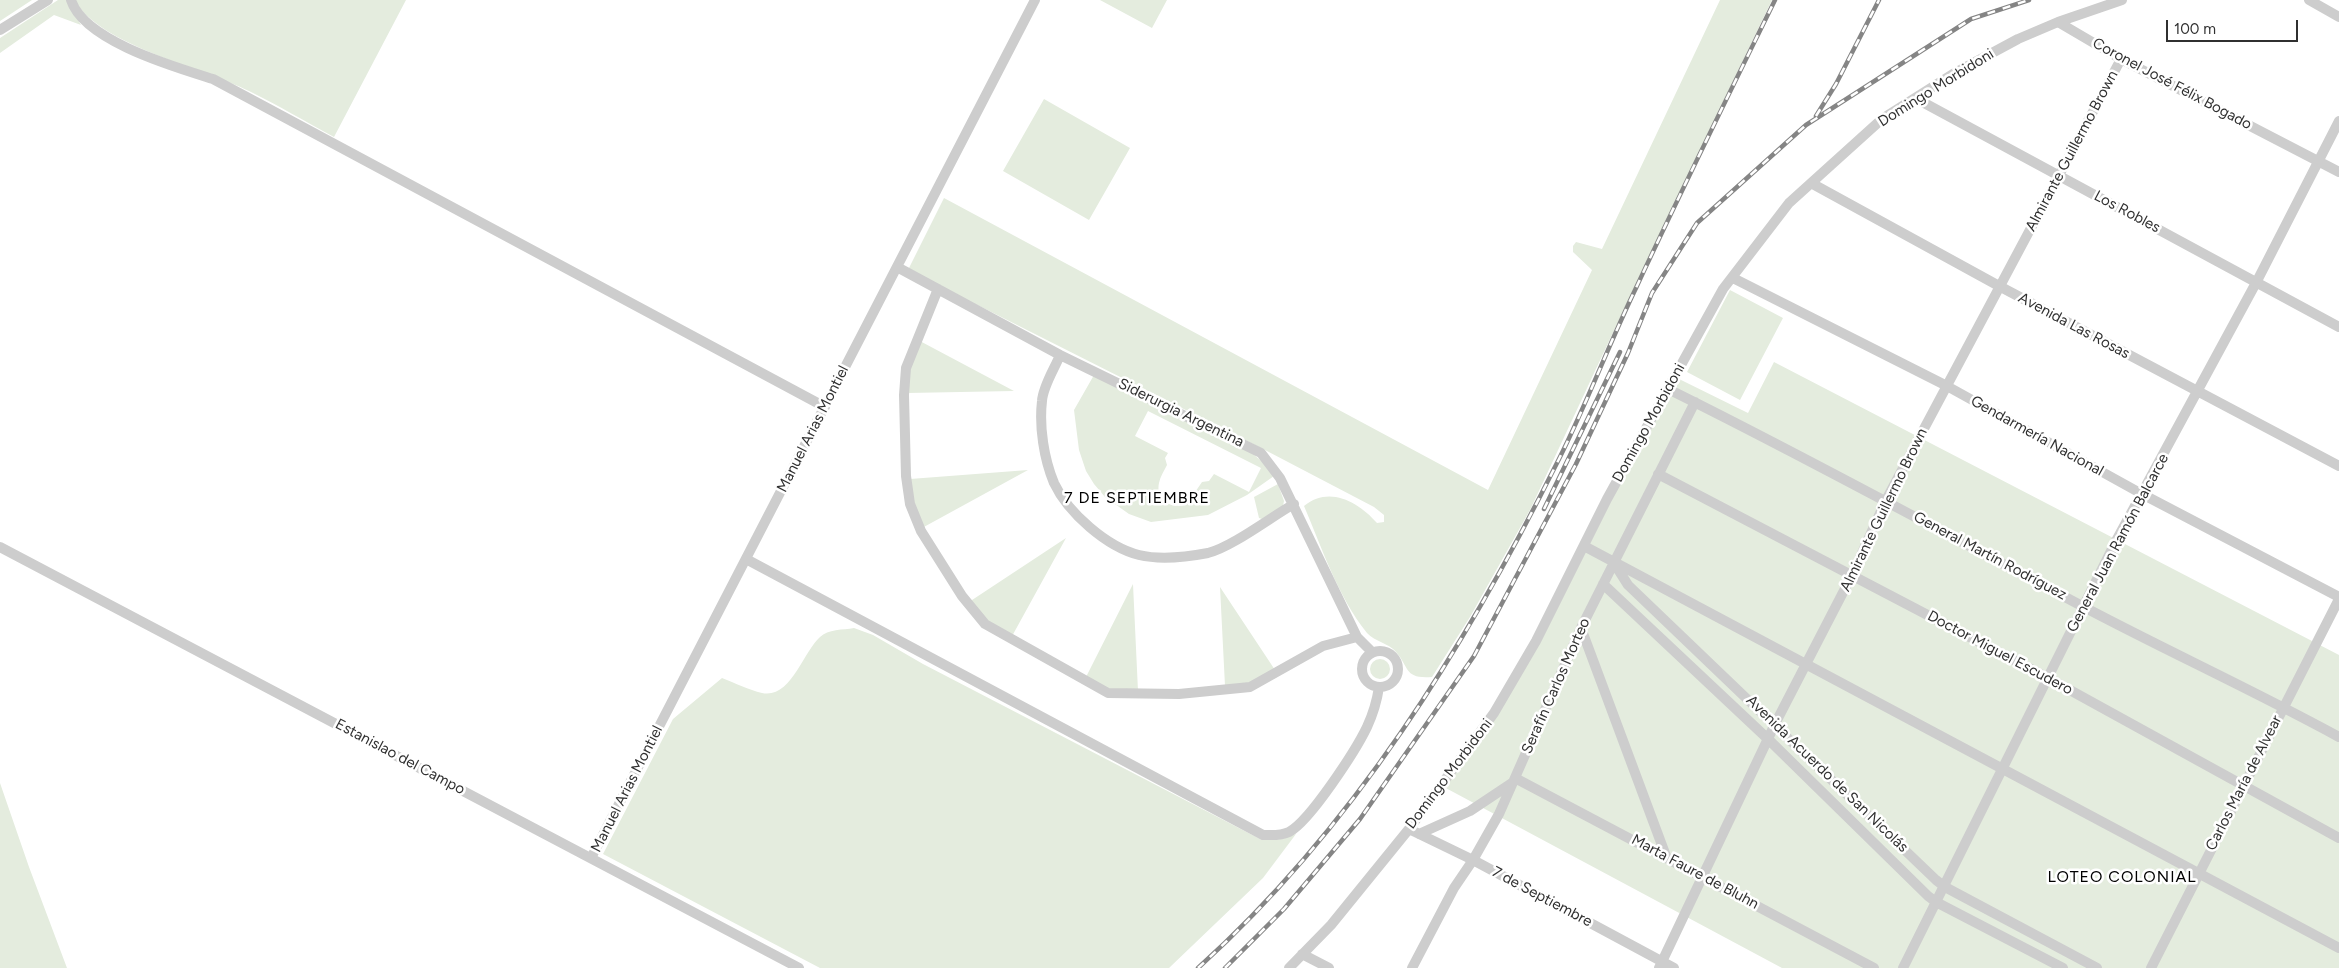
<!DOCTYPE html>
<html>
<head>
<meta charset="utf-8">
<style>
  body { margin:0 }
  #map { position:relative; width:2339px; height:968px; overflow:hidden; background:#fff; font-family:Figtree,sans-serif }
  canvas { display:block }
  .scale { position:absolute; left:2166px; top:20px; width:132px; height:22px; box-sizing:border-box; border:2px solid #303030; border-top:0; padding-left:6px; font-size:15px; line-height:18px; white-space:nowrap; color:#303030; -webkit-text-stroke:4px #fff; paint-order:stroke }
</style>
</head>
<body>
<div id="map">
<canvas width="2339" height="968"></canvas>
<div class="scale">100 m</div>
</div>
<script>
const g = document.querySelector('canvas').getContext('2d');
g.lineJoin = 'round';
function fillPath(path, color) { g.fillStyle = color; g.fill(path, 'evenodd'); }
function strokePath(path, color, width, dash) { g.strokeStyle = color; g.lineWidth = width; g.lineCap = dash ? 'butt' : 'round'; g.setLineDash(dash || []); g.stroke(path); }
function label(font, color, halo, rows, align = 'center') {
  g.font = font + ' Figtree,sans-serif'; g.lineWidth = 5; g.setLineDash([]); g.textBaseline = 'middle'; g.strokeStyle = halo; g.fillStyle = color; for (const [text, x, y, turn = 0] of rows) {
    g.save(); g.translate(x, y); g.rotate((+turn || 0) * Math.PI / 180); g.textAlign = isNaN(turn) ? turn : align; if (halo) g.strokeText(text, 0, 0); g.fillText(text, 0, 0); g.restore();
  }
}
const green = new Path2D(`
  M0,0H32L0,21Z
  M58,0H66L81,25L54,15L0,53V38Z
  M75,0H406L334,137C306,122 278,105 249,91C205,69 97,44 75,0Z
  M1100,0H1167L1152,28Z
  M1720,0H1772L1639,277L1530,510L1470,617L1432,677C1404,679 1410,668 1396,652C1389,643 1375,642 1367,633C1338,597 1322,548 1304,506C1329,485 1359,502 1377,523L1384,522V515L1374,507L1265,450L908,270L944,198L1488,490L1592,270L1573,252V246L1576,242L1602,249Z
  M1044,99L1130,148L1089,220L1003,171Z
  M1730,290L1783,318L1740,400L1687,372Z
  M918,340L1014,391L907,393L909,368Z
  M1774,362L2339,655V968H1782L1442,786L1494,713L1675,377L1748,413Z
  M1094,375L1253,454L1264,463L1274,476L1247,495L1208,515L1151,522L1129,514L1105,497L1094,484L1086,471L1079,450L1074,410ZM1148,411L1261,468L1249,492L1214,474L1209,481L1202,482L1187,504C1173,510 1155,501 1159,483C1160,477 1164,471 1167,465L1165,458L1168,453L1135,436Z
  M1028,470L922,528L912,502L910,479Z
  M1278,484L1284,501L1283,506L1262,519L1259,518L1254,497Z
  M1066,538L1011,638L986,623L969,602Z
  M1133,584L1138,691L1109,689L1085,679Z
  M1220,587L1275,670L1250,685L1225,686Z
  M854,628L873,635L923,664L1262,840L1281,839L1296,834L1263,878L1169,968H820L603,854L673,719L722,678C735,683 749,690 762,693C791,699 803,652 820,637C828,629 843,630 854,628Z
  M1370 669a10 10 0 1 1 20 0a10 10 0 1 1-20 0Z
  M0,783L29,867L67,968H0Z`);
const minor = new Path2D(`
  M71,0C84,41 175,67 213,79L825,407
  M2309,0L2339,17
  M2058,22L2121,59L2339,172
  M0,30L48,0
  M1915,98L2339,327
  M1811,183L1999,286L2339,466
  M897,267L1060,355L1261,453L1280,478L1357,637L1372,652
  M1733,278L1945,385L2142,494L2339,597
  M938,289L906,368L904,395L906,476L910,504L921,531L962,596L985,624L1108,693L1179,694L1250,687L1323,646L1357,637
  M1060,355C1055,368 1043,386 1042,401C1039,427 1044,459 1054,483C1068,513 1107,547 1139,555C1160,560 1187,557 1208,553C1232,547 1271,517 1294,504
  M1668,389C1808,458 1944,533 2082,606C2167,651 2255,691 2339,737
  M1658,474L2048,678L2339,838
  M1584,546L2339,948
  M0,547L799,968
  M746,559L1263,835C1272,835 1281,836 1289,832C1310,821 1356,750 1367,727C1373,714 1377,701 1379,687
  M1614,563L1628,585L1936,880L1945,887L2097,968
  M1603,584L1769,740L1928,896L1936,902L2063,968
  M1581,628L1666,856
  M1362 669a18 18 0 1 1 36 0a18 18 0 1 1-36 0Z
  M1515,778L1874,968
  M1409,829L1473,860L1674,968
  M1419,834L1470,811L1512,783
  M591,858L1035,0
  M1302,954L1329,968
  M1289,968L1331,925L1409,829L1494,713L1536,641L1607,499L1723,289L1789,203L1882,119L1953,74L2018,39L2058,22L2122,0
  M1412,968L1454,888L1473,860L1499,814L1581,628L1695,402
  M1659,968L1775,724L1852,575L1886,500L2121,59
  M1903,968L2116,541L2257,281L2339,121
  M2151,968L2339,599`);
const rail = new Path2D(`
  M1816,116L1836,84L1879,0
  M1544,509L1620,352
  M1198,968C1354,827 1466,646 1559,459C1587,403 1609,344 1636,288C1681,191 1728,96 1775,0
  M1225,968L1284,909L1360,819L1474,656L1576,464L1628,353L1652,293L1697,223L1806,125L1971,19L2029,0`);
const streetNames = [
  ["Coronel José Félix Bogado",2172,84,28],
  ["Domingo Morbidoni",1936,88,-32],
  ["Almirante Guillermo Brown",2072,151,-62],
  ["Los Robles",2127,212,28],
  ["Avenida Las Rosas",2074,326,28],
  ["Siderurgia Argentina",1181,413,26],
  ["Domingo Morbidoni",1649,423,-61],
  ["Manuel Arias Montiel",813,429,-63],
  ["Gendarmería Nacional",2037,436,29],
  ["Almirante Guillermo Brown",1884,510,-64],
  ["General Juan Ramón Balcarce",2118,543,-62],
  ["General Martín Rodríguez",1990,556,28],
  ["Doctor Miguel Escudero",2000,653,28],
  ["Serafín Carlos Morteo",1556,686,-66],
  ["Estanislao del Campo",400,757,28],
  ["Domingo Morbidoni",1449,774,-53],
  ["Avenida Acuerdo de San Nicolás",1827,774,44],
  ["Carlos María de Alvear",2244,783,-63],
  ["Manuel Arias Montiel",627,789,-63],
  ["Marta Faure de Bluhn",1695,872,28],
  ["7 de Septiembre",1542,897,28]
];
const neighbourhoodNames = [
  ["7 DE SEPTIEMBRE",1137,498],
  ["LOTEO COLONIAL",2122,877]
];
fillPath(green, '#e4ecde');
strokePath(minor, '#cdcdcd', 10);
strokePath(rail, '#858585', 4.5);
strokePath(rail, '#fff', 2.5, [8]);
label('15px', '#303030', '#fff', streetNames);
g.letterSpacing = '1px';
label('16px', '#000', '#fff', neighbourhoodNames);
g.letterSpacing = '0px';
</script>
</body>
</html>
